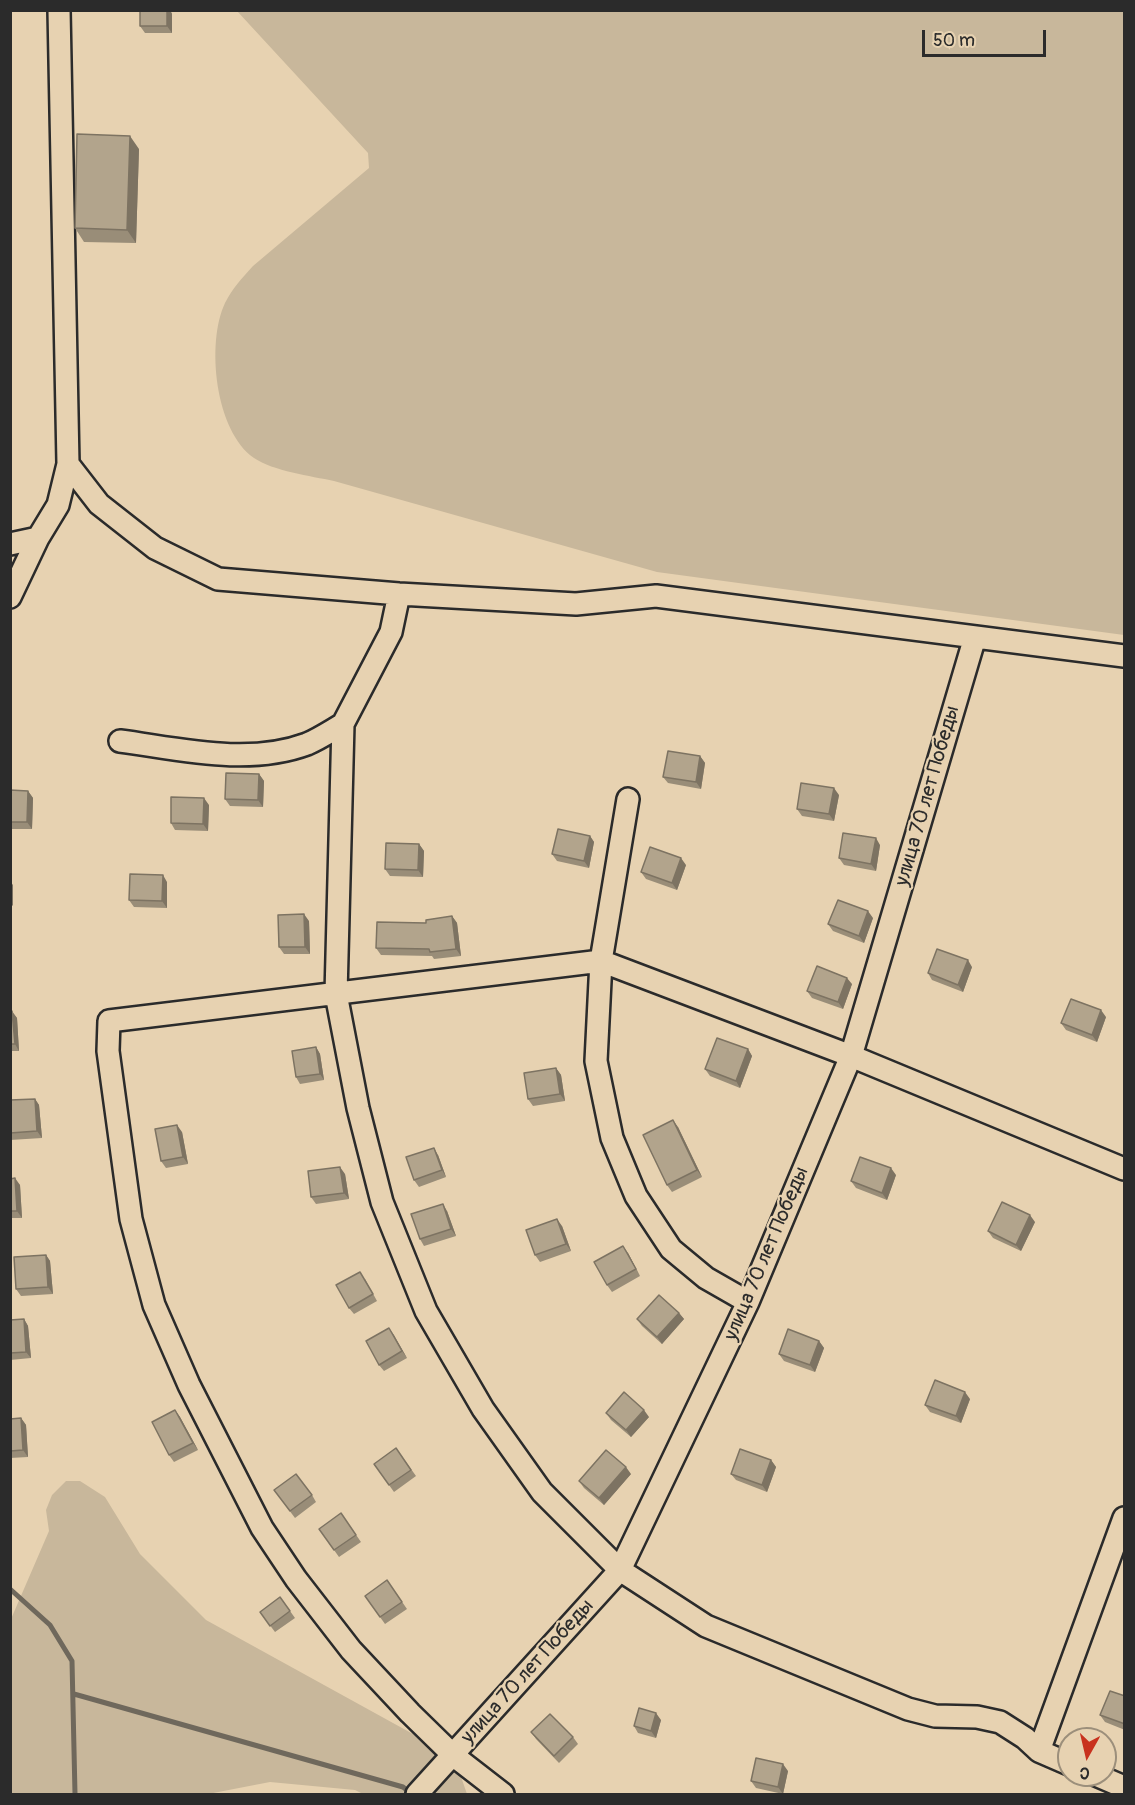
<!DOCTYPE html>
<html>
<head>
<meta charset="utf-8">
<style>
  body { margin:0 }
  #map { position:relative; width:1135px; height:1805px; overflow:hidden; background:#e7d2b1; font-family:Pangolin,sans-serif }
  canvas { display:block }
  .frame { position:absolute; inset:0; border:12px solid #2b2b2b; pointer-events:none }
  .north { position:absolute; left:1057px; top:1727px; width:60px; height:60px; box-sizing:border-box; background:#e7d2b1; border:2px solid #9c8f7b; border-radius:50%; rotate:188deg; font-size:16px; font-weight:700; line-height:24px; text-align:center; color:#2b2b2b }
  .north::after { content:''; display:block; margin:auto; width:21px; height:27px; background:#c8321e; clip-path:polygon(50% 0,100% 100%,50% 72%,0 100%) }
  .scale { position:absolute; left:922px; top:30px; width:124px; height:27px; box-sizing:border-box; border:3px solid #2b2b2b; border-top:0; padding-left:8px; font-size:18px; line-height:21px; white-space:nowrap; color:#2b2b2b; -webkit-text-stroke:4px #e7d2b1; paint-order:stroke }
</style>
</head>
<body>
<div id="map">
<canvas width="1135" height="1805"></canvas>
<div class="frame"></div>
<div class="north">С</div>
<div class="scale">50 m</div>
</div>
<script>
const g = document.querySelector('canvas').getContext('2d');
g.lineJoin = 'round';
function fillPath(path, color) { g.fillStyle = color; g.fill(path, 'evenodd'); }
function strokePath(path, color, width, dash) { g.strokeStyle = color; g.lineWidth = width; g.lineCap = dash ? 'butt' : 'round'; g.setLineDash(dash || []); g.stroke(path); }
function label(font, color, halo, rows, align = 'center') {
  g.font = font + ' Pangolin,sans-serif'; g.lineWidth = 4.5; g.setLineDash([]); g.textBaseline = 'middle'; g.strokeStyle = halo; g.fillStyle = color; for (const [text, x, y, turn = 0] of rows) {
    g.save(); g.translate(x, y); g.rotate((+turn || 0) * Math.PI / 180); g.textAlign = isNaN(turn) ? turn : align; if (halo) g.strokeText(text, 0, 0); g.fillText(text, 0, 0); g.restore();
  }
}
const green = new Path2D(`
  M237,11H1124V635L657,572L334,481C311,476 273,471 254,458C215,431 206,343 225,303C232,289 242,278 253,266L369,168L368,153Z
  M66,1481H80L105,1497L140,1554L206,1620L442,1750L460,1774L467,1794H363L355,1790L270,1782L208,1794H11V1619L49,1531L46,1510L52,1495Z`);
const stream = new Path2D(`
  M10,1589L50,1625L72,1661L75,1794
  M74,1694L403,1787L412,1794`);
const minor = new Path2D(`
  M68,464L99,504L155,548L218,579L399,594L576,604L656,596L1124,656
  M10,544L38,538
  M399,594L391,632L343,724L336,994L358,1108L382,1202L426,1311L483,1409L542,1492L620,1570L706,1626L908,1709L935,1716L977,1717L1000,1722L1025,1738L1039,1751L1069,1764
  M10,597L38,538L58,505L68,464L59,10
  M120,741C180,749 248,766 307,744C319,739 331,731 343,724
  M628,799L601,961L596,1061L612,1138L636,1196L671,1249L706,1278L748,1302
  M1039,1751L1124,1518
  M1096,1775L1124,1787
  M417,1794L620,1570L748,1302L851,1056L975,637
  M503,1794L454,1756L410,1713L351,1650L296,1579L262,1528L189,1385L154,1305L131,1219L108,1051L109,1021L601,961L851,1056L1124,1169`);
const wall = new Path2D(`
  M140,10H170L172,14V33H145L140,26Z
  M139,149L136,243L84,242L75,228Z
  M700,756L705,763L701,789L668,783L663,777Z
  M259,774L264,781L263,807L230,806L225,799Z
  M10,790L28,791L33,798L32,829H10Z
  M839,795L834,821L802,816L797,809Z
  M209,805L208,831L175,830L171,823Z
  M590,836L594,842L589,868L557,861L552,854Z
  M419,844L424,851L423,877L390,876L385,869Z
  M880,845L876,871L844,865L839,858Z
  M686,865L677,890L646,879L641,872Z
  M167,882V908L134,907L129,900Z
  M452,916L457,923L461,956L434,959L432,956L381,955L376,948L426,923Z
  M873,918L864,943L833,931L828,924Z
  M309,921L310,954H284L279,947Z
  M972,967L963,992L932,980L928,973Z
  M852,984L843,1009L812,998L807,991Z
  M10,1011L17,1018L19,1051H10Z
  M1106,1017L1097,1042L1066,1030L1061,1023Z
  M316,1047L320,1054L324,1080L300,1084L296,1077Z
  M748,1049L752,1056L740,1088L710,1076L705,1069Z
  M556,1068L561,1075L565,1101L533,1106L528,1099Z
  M35,1099L39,1105L42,1138L10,1140V1100Z
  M678,1127L702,1177L672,1192L667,1185Z
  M182,1132L188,1164L166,1168L161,1161Z
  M438,1155L446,1177L419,1187L414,1180Z
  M345,1174L349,1199L316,1204L311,1197Z
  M896,1175L887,1200L856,1188L851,1181Z
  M10,1179L20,1185L22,1218H10Z
  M447,1211L456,1236L424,1246L420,1239Z
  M1035,1222L1021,1251L993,1238L988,1231Z
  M562,1226L571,1251L540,1262L535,1255Z
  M628,1253L640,1276L612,1292L607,1285Z
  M46,1255L50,1261L53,1294L21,1296L16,1289Z
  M365,1279L377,1301L354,1314L349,1308Z
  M679,1313L684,1319L662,1344L642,1326L637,1319Z
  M24,1319L28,1326L31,1358L10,1360V1320Z
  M389,1328L407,1358L384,1371L379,1365Z
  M819,1341L824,1348L815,1372L784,1361L779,1354Z
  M970,1399L961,1423L930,1412L925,1405Z
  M175,1410L180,1417L198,1450L174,1462L169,1455Z
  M606,1413L649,1417L631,1437L611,1420Z
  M21,1418L26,1425L28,1457L10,1458V1419Z
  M396,1448L416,1476L394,1492L374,1464Z
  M771,1460L776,1467L767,1492L736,1480L731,1474Z
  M631,1474L604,1505L584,1488L579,1481Z
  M274,1490L312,1495L316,1502L295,1518Z
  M341,1513L361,1542L339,1557L319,1529Z
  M387,1580L407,1609L385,1624L365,1596Z
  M280,1597L295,1618L275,1632L260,1612Z
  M1125,1696V1730L1105,1722L1100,1715Z
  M661,1720L656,1738L638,1733L634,1726Z
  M531,1732L573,1737L578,1744L559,1763L536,1739Z
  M788,1771L783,1794L756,1788L751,1781Z`);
const shadedWall = new Path2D(`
  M167,10H170L172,14V33L167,26Z
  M130,136L139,149L136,243L127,230Z
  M700,756L705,763L701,789L696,782Z
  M259,774L264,781L263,807L258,800Z
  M834,788L839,795L834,821L829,814Z
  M28,791L33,798L32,829L27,822Z
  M204,798L209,805L208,831L203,824Z
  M590,836L594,842L589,868L584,861Z
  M876,838L880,845L876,871L871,864Z
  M419,844L424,851L423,877L418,870Z
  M681,858L686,865L677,890L672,883Z
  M163,875L167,882V908L162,901Z
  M10,881L13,885V906L10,903Z
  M868,911L873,918L864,943L859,936Z
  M304,914L309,921L310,954L305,947Z
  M452,916L457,923L461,956L456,949Z
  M968,960L972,967L963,992L958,985Z
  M847,978L852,984L843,1009L838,1002Z
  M1101,1010L1106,1017L1097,1042L1092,1035Z
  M12,1011L17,1018L19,1051L15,1044Z
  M316,1047L320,1054L324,1080L320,1074Z
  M748,1049L752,1056L740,1088L736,1081Z
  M556,1068L561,1075L565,1101L560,1094Z
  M35,1099L39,1105L42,1138L37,1131Z
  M673,1120L678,1127L702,1177L697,1170Z
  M177,1125L182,1132L188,1164L183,1157Z
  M434,1148L438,1155L446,1177L442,1170Z
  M340,1167L345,1174L349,1199L344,1193Z
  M891,1168L896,1175L887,1200L882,1193Z
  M15,1178L20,1185L22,1218L17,1211Z
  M443,1204L447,1211L456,1236L451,1229Z
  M1030,1215L1035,1222L1021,1251L1016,1245Z
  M557,1219L562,1226L571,1251L566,1244Z
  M623,1246L628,1253L640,1276L636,1269Z
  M46,1255L50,1261L53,1294L48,1287Z
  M679,1313L684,1319L662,1344L657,1337Z
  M24,1319L28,1326L31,1358L26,1352Z
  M389,1328L394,1335L407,1358L402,1351Z
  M819,1341L824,1348L815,1372L810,1365Z
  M965,1392L970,1399L961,1423L956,1416Z
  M175,1410L180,1417L198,1450L193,1443Z
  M644,1410L649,1417L631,1437L626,1430Z
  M21,1418L26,1425L28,1457L23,1450Z
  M771,1460L776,1467L767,1492L762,1485Z
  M626,1467L631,1474L604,1505L599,1498Z
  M656,1713L661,1720L656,1738L651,1731Z
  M783,1764L788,1771L783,1794L778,1787Z`);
const building = new Path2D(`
  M140,10H167V26H140Z
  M77,134L130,136L127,230L75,228Z
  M668,751L700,756L696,782L663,777Z
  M226,773L259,774L258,800L225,799Z
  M801,783L834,788L829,814L797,809Z
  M10,790L28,791L27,822H10Z
  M171,797L204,798L203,824L171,823Z
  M558,829L590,836L584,861L552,854Z
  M843,833L876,838L871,864L839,858Z
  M386,843L419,844L418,870L385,869Z
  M650,847L681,858L672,883L641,872Z
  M130,874L163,875L162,901L129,900Z
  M838,900L868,911L859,936L828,924Z
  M304,914L305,947H279L278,915Z
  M452,916L456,949L430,952L429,949L376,948L377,922L426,923V920Z
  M937,949L968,960L958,985L928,973Z
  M817,966L847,978L838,1002L807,991Z
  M1071,999L1101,1010L1092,1035L1061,1023Z
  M10,1011H12L15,1044H10Z
  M717,1038L748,1049L736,1081L705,1069Z
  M316,1047L320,1074L296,1077L292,1051Z
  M556,1068L560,1094L528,1099L524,1073Z
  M35,1099L37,1131L10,1133V1100Z
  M673,1120L697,1170L667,1185L643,1135Z
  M177,1125L183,1157L161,1161L155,1129Z
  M434,1148L442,1170L414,1180L406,1157Z
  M860,1157L891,1168L882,1193L851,1181Z
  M340,1167L344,1193L311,1197L308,1171Z
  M15,1178L17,1211H10V1179Z
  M1002,1202L1030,1215L1016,1245L988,1231Z
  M443,1204L451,1229L420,1239L411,1214Z
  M557,1219L566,1244L535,1255L526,1230Z
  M623,1246L636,1269L607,1285L594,1262Z
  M46,1255L48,1287L16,1289L14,1257Z
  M360,1272L373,1294L349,1308L336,1285Z
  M659,1295L679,1313L657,1337L637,1319Z
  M24,1319L26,1352L10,1353V1320Z
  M389,1328L402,1351L379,1365L366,1341Z
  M788,1329L819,1341L810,1365L779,1354Z
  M935,1380L965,1392L956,1416L925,1405Z
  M624,1392L644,1410L626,1430L606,1413Z
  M175,1410L193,1443L169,1455L152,1422Z
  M21,1418L23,1450L10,1451V1419Z
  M396,1448L411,1470L389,1485L374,1464Z
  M740,1449L771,1460L762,1485L731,1474Z
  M606,1450L626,1467L599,1498L579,1481Z
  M296,1474L312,1495L290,1511L274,1490Z
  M341,1513L356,1535L334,1550L319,1529Z
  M387,1580L402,1602L380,1617L365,1596Z
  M280,1597L290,1611L270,1626L260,1612Z
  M1110,1691L1125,1696V1724L1100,1715Z
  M639,1708L656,1713L651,1731L634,1726Z
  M550,1714L573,1737L554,1756L531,1732Z
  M756,1758L783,1764L778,1787L751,1781Z`);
const streetNames = [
  ["улица 70 лет Победы",928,796,-74],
  ["улица 70 лет Победы",767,1254,-67],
  ["улица 70 лет Победы",528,1672,-48]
];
fillPath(green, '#c8b79b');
strokePath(stream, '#6f685c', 5);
strokePath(minor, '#2b2b2b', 26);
strokePath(minor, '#e7d2b1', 21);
fillPath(wall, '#998d78');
fillPath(shadedWall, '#7d7362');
fillPath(building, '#b2a48c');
strokePath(building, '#7d7362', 1.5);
label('20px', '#2b2b2b', '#e7d2b1', streetNames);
</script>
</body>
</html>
